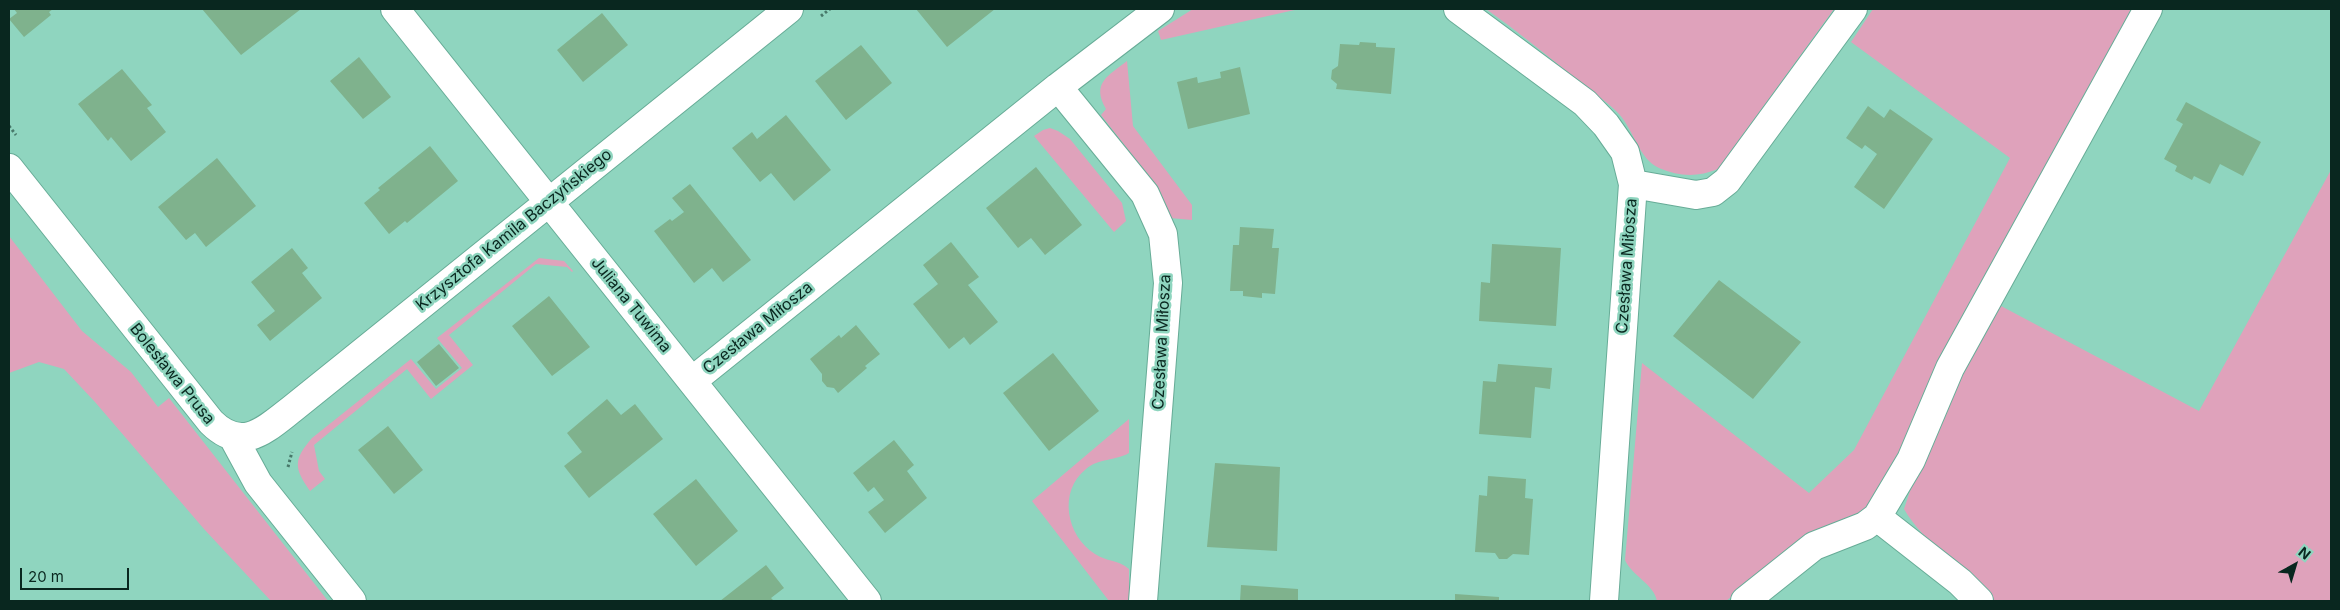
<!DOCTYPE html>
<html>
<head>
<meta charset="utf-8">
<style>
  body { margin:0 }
  #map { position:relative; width:2340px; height:610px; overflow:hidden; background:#8fd5bf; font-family:Inter,sans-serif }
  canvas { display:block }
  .frame { position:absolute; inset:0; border:10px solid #09271f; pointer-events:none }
  .north { position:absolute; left:2270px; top:540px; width:50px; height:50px; -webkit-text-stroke:4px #8fd5bf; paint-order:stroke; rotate:39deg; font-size:14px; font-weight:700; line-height:20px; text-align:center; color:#09271f }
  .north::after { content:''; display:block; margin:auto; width:18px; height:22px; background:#09271f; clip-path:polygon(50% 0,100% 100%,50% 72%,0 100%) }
  .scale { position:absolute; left:20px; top:568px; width:109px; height:22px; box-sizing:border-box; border:2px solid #09271f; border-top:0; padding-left:6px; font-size:15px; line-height:18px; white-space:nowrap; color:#09271f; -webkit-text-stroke:4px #8fd5bf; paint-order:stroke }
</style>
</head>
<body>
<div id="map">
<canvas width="2340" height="610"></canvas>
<div class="frame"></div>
<div class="north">N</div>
<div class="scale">20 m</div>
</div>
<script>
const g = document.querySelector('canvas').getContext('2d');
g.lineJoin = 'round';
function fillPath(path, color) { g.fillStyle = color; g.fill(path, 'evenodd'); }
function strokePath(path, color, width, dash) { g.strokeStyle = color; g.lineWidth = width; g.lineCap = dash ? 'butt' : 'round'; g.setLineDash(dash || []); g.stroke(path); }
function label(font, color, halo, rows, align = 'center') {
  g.font = font + ' Inter,sans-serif'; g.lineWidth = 5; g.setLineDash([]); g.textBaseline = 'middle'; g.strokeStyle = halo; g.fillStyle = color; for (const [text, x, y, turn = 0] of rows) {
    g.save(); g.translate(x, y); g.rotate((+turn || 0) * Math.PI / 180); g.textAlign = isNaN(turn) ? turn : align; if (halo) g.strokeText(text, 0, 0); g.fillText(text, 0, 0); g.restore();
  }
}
const green = new Path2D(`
  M1193,9H1299L1161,40L1158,31Z
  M1486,9H1834L1718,169C1698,177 1680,177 1659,168C1639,159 1633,129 1619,114C1607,101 1590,91 1577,80C1547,55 1517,31 1486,9Z
  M1873,9H2135L1892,471L1868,505L1857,515L1790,551L1726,601H1657C1654,584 1632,576 1625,560L1642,363L1809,493L1854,450L2010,158L1851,42Z
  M1127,61L1133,126L1192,205V220L1170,218L1156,186L1101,115L1106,109C1091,83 1108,76 1127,61Z
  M1050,128L1058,131L1070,139L1122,203L1126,221L1114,232L1034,136L1043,130Z
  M2331,170V601H1995C1966,571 1925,545 1904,509L1914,479L1955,380L2001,306L2199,411Z
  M9,236L82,331L131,372L158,407L169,398L328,601H271L204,529L95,402L64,369L39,362L9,373Z
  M539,258L564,261L573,271L572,272L567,267L536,264L449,335L473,365L431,399L407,369L314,445L319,471L325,479L310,491C294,468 293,460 312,438L411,359L436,389L462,368L437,338Z
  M1129,419V453C1115,461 1099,458 1086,469C1058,491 1066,536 1095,554C1107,562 1117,559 1129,569V601H1109L1032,501Z`);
const building = new Path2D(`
  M14,9H53L49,12L51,15L24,37L9,19L17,13Z
  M202,9H301L241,55Z
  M916,9H995L947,47Z
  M602,13L628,45L583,82L557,50Z
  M1360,42L1376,43V47L1395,48L1391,94L1336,89L1337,84L1331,79L1332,70L1338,66L1340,44L1359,45Z
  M861,45L892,83L846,120L815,81Z
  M359,57L391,97L363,119L330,81Z
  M1240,67L1250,114L1188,129L1177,82L1197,77L1198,83L1221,78L1220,72Z
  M122,69L152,105L147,108L166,132L131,161L111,137L108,141L78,104Z
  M2186,102L2261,142L2243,176L2220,164L2210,184L2194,176L2192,180L2175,171L2177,166L2164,159L2183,124L2176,120Z
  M1868,106L1884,118L1890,109L1933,139L1884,209L1854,187L1877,154L1865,145L1862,149L1846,138Z
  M786,115L831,170L794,201L771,173L760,182L732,148L752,132L757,139Z
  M430,146L458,181L407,223L405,221L389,234L364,203L380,190L378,188Z
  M217,158L256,206L206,247L195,233L186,240L158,207Z
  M1036,167L1082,225L1045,255L1031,238L1018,248L986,208Z
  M690,184L751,260L723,282L712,268L694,283L654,231L670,219L672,221L684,212L672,198Z
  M1240,227L1274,229L1272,248H1279L1275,294L1262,293V298L1243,296V291H1230L1233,245H1239Z
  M951,242L979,277L968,285L998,322L970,345L964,337L949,349L913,304L938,284L923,265Z
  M1492,244L1561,248L1556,326L1479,321L1481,282L1490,283Z
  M292,248L308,268L302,273L322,298L270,341L257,325L275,311L251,282Z
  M1719,280L1801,342L1753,399L1673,336Z
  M549,296L590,347L552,376L512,326Z
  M856,325L880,354L865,366L867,368L838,393L834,388L827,387L822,381V374L810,359L839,335L841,338Z
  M439,344L459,368L436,386L417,362Z
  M1053,353L1099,411L1049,451L1003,393Z
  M1498,364L1552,368L1550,389L1535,387L1531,438L1479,434L1483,381L1496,382Z
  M607,399L621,415L635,404L663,439L589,498L564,466L582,452L567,433Z
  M388,426L423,470L394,494L358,450Z
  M894,440L914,465L907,471L927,498L885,533L868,512L884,500L874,487L868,492L853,473Z
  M1215,463L1280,467L1277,551L1207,547Z
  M1488,476L1526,479L1525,498L1533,499L1529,555L1513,554L1507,559H1499L1495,553L1475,552L1479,495L1487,496Z
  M696,479L738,531L696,566L653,514Z
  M766,565L784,588L771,598L774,601H720Z
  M1241,585L1298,589V601H1240Z
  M1455,594L1499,597V601H1455Z`);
const path = new Path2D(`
  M821,16L830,9
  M9,126L16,135
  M288,467L292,452`);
const minor = new Path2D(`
  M395,9L867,601
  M1458,9L1585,103L1606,125L1625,152L1633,184L1604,601
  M1058,87L1145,194L1163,234L1168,283L1143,601
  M9,168L211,422C242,453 265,430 292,409L789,9
  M1633,184L1696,195L1713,192L1727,181L1853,9
  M692,381L1058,87L1160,9
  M233,437L258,483L352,601
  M1877,517L1960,582L1979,601
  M1745,601L1814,546L1865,526L1877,517L1911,460L1950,368L2148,9`);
const streetNames = [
  ["Krzysztofa Kamila Baczyńskiego",514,230,-39],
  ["Czesława Miłosza",1627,266,-86],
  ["Juliana Tuwima",631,305,51],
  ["Czesława Miłosza",758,328,-39],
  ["Czesława Miłosza",1162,342,-87],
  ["Bolesława Prusa",172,374,51]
];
fillPath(green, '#dfa2bb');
fillPath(building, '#7fb28d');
strokePath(minor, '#67ac97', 30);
strokePath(path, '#477869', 3, [2.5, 2.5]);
strokePath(minor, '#fff', 28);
label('16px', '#09271f', '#8fd5bf', streetNames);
</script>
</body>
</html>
